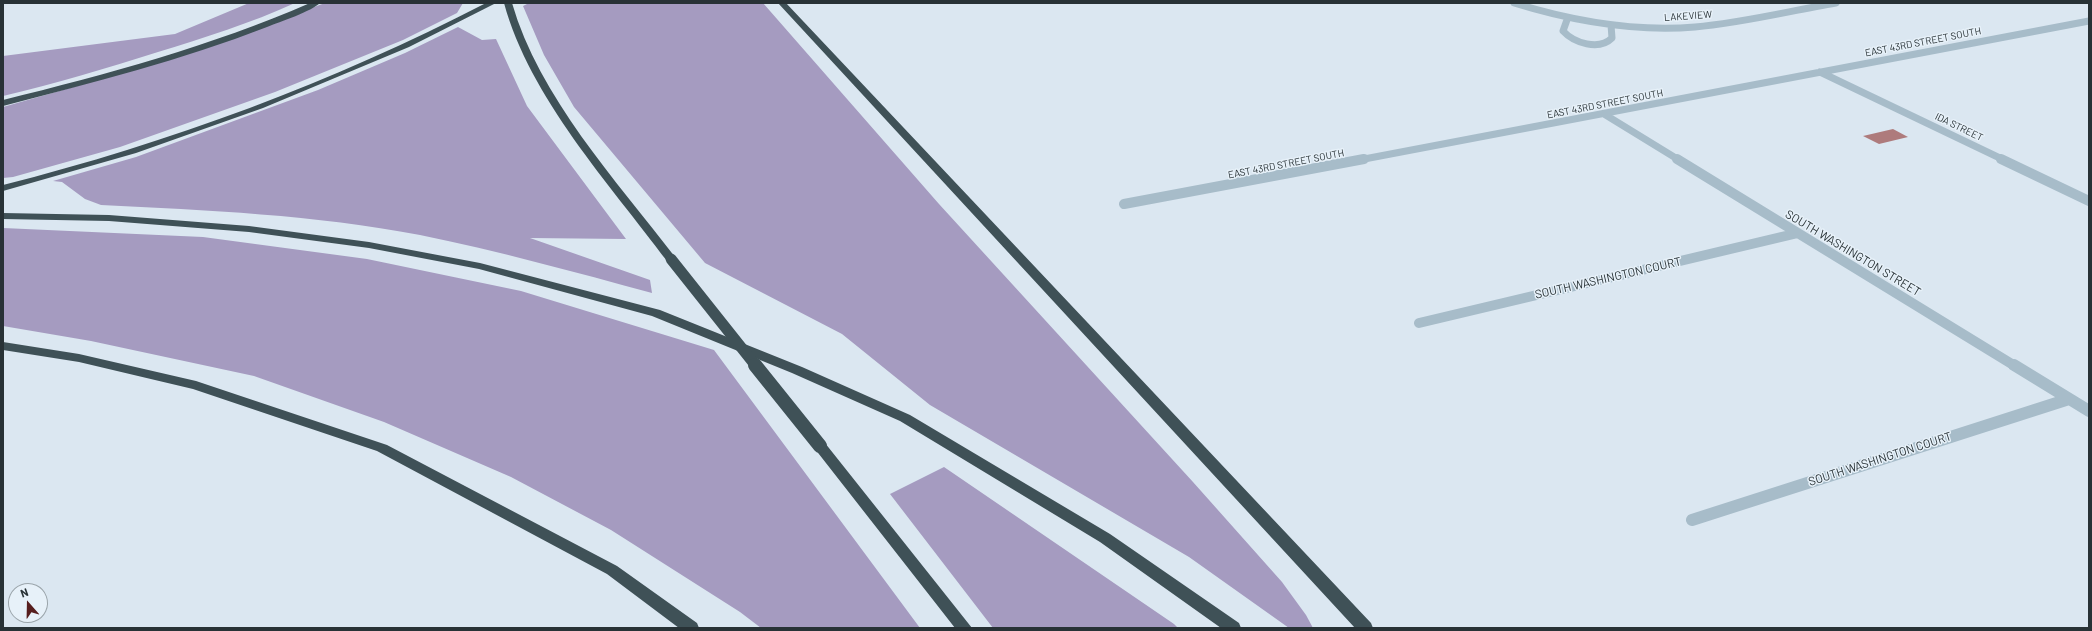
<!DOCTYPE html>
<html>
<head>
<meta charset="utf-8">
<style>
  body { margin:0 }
  #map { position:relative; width:2092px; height:631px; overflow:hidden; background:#dbe7f1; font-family:Barlow,sans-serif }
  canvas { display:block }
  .frame { position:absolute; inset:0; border:4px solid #283236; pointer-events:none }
  .north { position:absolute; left:8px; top:583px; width:40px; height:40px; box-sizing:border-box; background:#e7f1f9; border:1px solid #9ba5ab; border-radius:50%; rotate:340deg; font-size:11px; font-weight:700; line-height:16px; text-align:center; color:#283236 }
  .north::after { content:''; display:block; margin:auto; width:14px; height:18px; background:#561e1e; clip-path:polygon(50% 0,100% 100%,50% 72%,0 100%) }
</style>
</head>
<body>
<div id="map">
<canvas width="2092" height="631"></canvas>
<div class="frame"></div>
<div class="north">N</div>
</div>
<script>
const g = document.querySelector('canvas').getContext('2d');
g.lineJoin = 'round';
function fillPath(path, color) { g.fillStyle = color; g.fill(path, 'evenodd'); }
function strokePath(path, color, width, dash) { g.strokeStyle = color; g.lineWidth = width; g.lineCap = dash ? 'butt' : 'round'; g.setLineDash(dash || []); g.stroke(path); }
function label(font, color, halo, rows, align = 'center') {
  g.font = font + ' Barlow,sans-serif'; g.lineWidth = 3; g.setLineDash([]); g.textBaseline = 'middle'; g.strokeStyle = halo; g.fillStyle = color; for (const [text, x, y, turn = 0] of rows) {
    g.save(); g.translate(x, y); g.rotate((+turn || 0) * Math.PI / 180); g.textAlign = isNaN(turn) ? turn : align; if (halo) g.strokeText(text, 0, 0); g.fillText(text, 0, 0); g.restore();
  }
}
const green = new Path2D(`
  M249,3H295C251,23 204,38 158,52C107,68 55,84 3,96V56L175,34Z
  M325,3H463L457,13L403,40L275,92L120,147L13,177L3,178V107L172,59Z
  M529,3H763L939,204L1193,482L1282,582L1306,615L1313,628H1289L1189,557L930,405L842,334L705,263L574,107L544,55L523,6Z
  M458,27L482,40L496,39L527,106L626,239L530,238L650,280L652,293C575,272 498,251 420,235C315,215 207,210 101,205L85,199L62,182L53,181L136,157L318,90L405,53Z
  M3,228L203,237L367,259L521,291L714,350L920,628H761L740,612L611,530L511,477L384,422L254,376L91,341L3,326Z
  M944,467L1174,624L1178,628H993L890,494Z`);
const water = new Path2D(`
  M1893,129L1908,137L1879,144L1863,136Z`);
const minorFar2 = new Path2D(`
  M1514,3C1572,21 1633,32 1695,27C1742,23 1789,11 1836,3
  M1568,17L1563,31C1574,43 1599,51 1612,38L1611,25
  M1820,72L2004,160
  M1604,114L1679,160
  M1359,160L2089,21`);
const minorFar1 = new Path2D(`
  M1677,159L2015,366
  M2001,159L2089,201
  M1124,204L1364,159
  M1419,323L1798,233`);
const minor = new Path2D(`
  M2014,365L2089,411
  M1692,520L2069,399`);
const highway = new Path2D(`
  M310,3H320C312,11 280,22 267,27C182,60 92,83 3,106V100C108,74 211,46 310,3Z
  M486,3H496L409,47L263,108L136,153L3,191V185C169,143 334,82 486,3Z
  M504,3H512C539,97 616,180 675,257L677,259L675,261H667C609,183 530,98 504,3Z
  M778,3H786L1371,623L1373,628H1355Z
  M3,213L109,215L249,226L369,242L480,263L660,310L802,367L910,415L1110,534L1239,623L1241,628H1221L1100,542L900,421L792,373L652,316L479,269L369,248L249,232L109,221L3,219Z
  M3,342L79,354L196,381L387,445L617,566L697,623L699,628H679L607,574L377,451L193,389L79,362L3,350Z
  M820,441L825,443L972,628H955L815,449L813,446L815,443Z`);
const highwayBridgeFar1 = new Path2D(`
  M671,259L756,366`);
const highwayBridge = new Path2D(`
  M755,365L820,446`);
const farStreetnames = [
  ["LAKEVIEW",1688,16,-4],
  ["EAST 43RD STREET SOUTH",1923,42,-11],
  ["EAST 43RD STREET SOUTH",1605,104,-11],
  ["IDA STREET",1959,127,26],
  ["EAST 43RD STREET SOUTH",1286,164,-11]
];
const streetNames = [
  ["SOUTH WASHINGTON STREET",1853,253,31],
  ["SOUTH WASHINGTON COURT",1608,278,-13],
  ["SOUTH WASHINGTON COURT",1880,459,-18]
];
fillPath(green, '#a59bc0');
fillPath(water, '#ae7b7c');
strokePath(minorFar2, '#a7bcc9', 7);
strokePath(minorFar1, '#a7bcc9', 10);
strokePath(minor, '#a7bcc9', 12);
fillPath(highway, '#3f5157');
strokePath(highwayBridgeFar1, '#3f5157', 11);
strokePath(highwayBridge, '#3f5157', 14);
label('10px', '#283236', '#e7f1f9', farStreetnames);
label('12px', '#283236', '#e7f1f9', streetNames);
</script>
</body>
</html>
